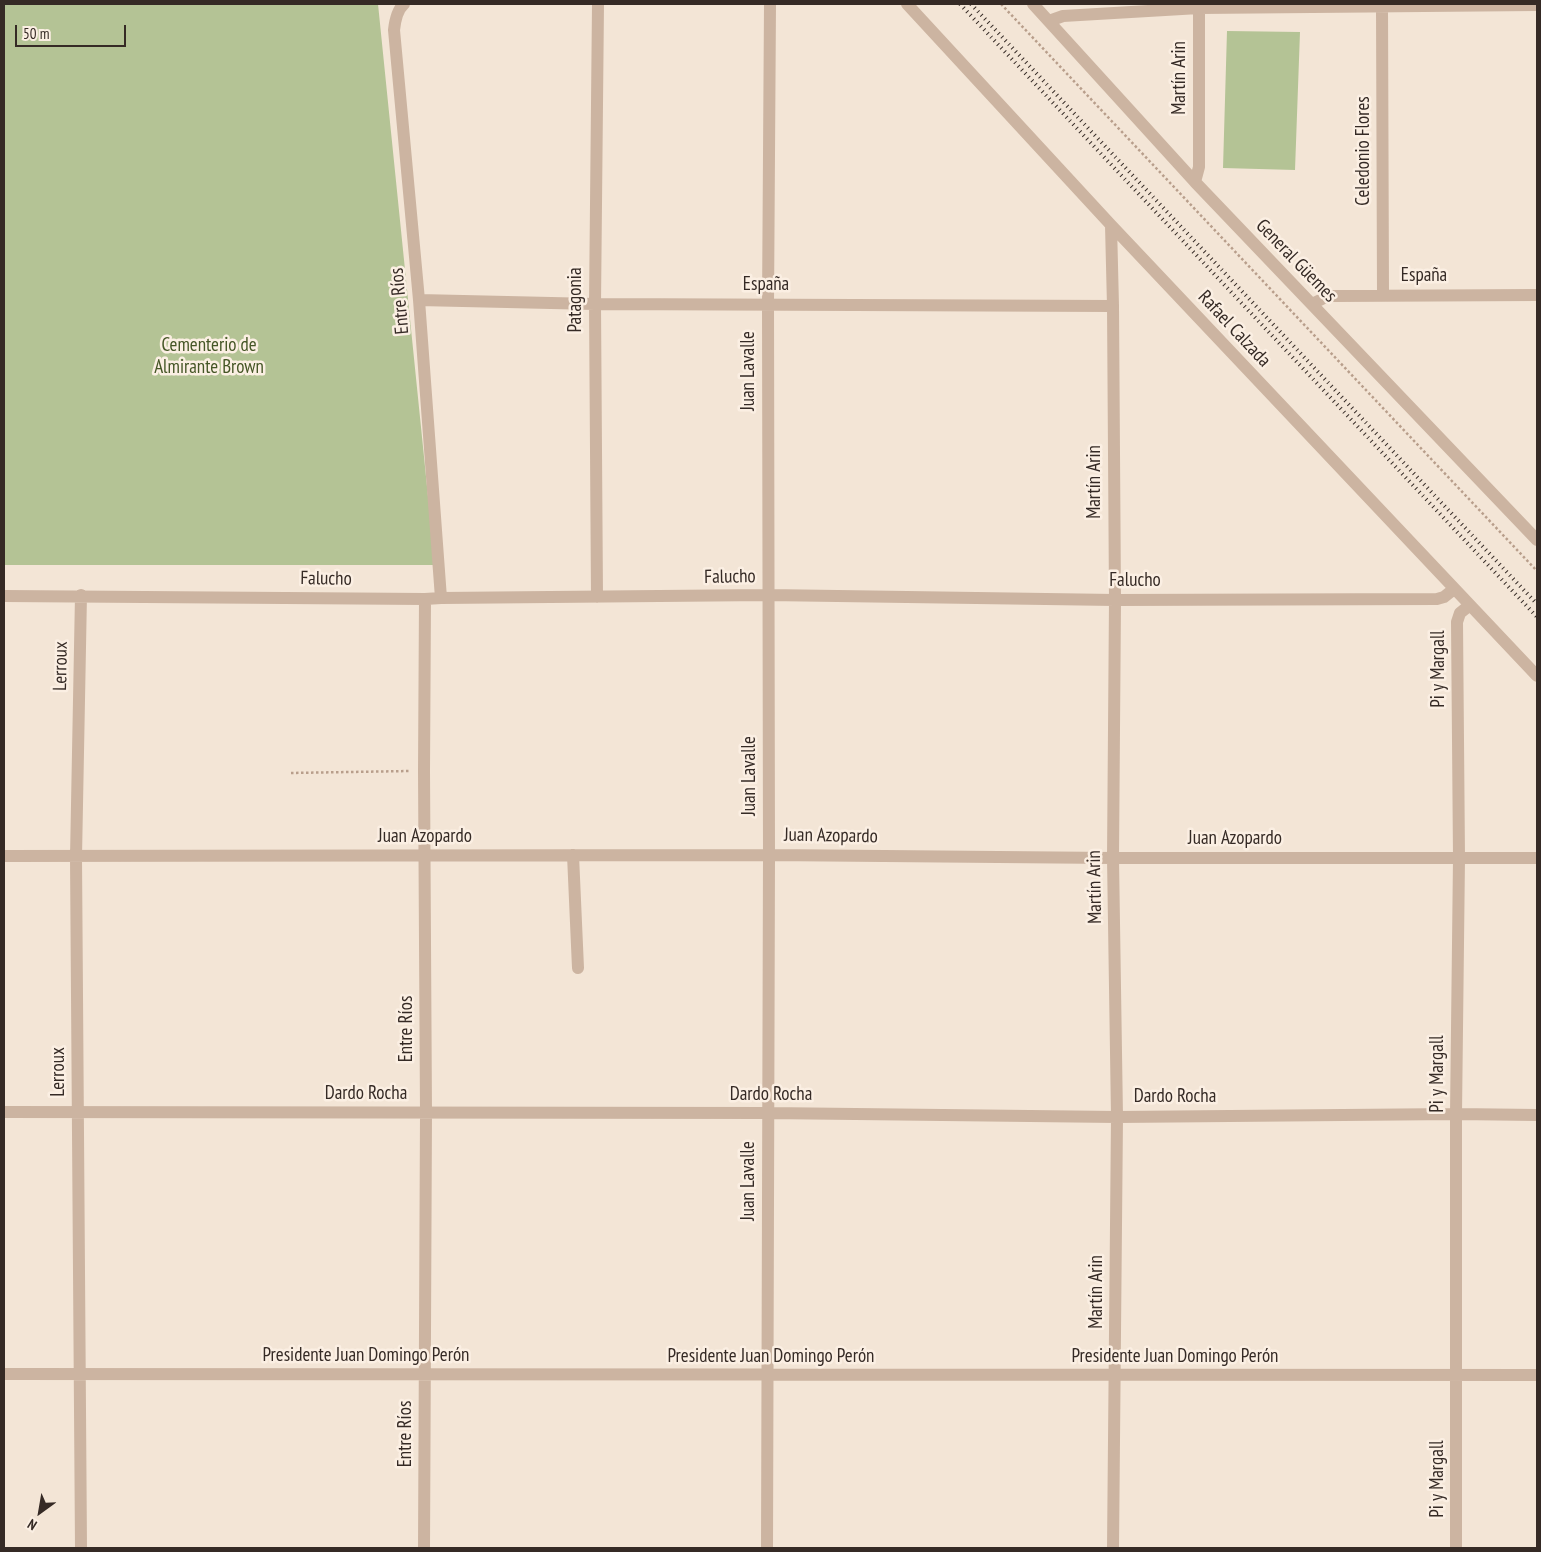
<!DOCTYPE html>
<html>
<head>
<meta charset="utf-8">
<style>
  body { margin:0 }
  #map { position:relative; width:1541px; height:1552px; overflow:hidden; background:#f3e5d6; font-family:"PT Sans Narrow",sans-serif }
  canvas { display:block }
  .frame { position:absolute; inset:0; border:5px solid #352a25; pointer-events:none }
  .north { position:absolute; left:15px; top:1487px; width:50px; height:50px; -webkit-text-stroke:4px #fbefe3; paint-order:stroke; rotate:212deg; font-size:14px; font-weight:700; line-height:20px; text-align:center; color:#352a25 }
  .north::after { content:''; display:block; margin:auto; width:18px; height:22px; background:#352a25; clip-path:polygon(50% 0,100% 100%,50% 72%,0 100%) }
  .scale { position:absolute; left:15px; top:25px; width:111px; height:22px; box-sizing:border-box; border:2px solid #352a25; border-top:0; padding-left:6px; font-size:15px; line-height:18px; white-space:nowrap; color:#352a25; -webkit-text-stroke:4px #fbefe3; paint-order:stroke }
</style>
</head>
<body>
<div id="map">
<canvas width="1541" height="1552"></canvas>
<div class="frame"></div>
<div class="north">N</div>
<div class="scale">50 m</div>
</div>
<script>
const g = document.querySelector('canvas').getContext('2d');
g.lineJoin = 'round';
function fillPath(path, color) { g.fillStyle = color; g.fill(path, 'evenodd'); }
function strokePath(path, color, width, dash) { g.strokeStyle = color; g.lineWidth = width; g.lineCap = dash ? 'butt' : 'round'; g.setLineDash(dash || []); g.stroke(path); }
function label(font, color, halo, rows, align = 'center') {
  g.font = font + ' "PT Sans Narrow",sans-serif'; g.lineWidth = 5; g.setLineDash([]); g.textBaseline = 'middle'; g.strokeStyle = halo; g.fillStyle = color; for (const [text, x, y, turn = 0] of rows) {
    g.save(); g.translate(x, y); g.rotate((+turn || 0) * Math.PI / 180); g.textAlign = isNaN(turn) ? turn : align; if (halo) g.strokeText(text, 0, 0); g.fillText(text, 0, 0); g.restore();
  }
}
const green = new Path2D(`
  M4,4H378L435,565H4Z
  M1227,31L1300,32L1295,170L1223,168Z`);
const path = new Path2D(`
  M1001,4L1537,571
  M291,773L410,771`);
const minor = new Path2D(`
  M404,4C397,10 395,21 394,30L419,300L441,598
  M907,4L1111,225L1537,676
  M1033,4L1195,182L1537,540
  M1382,7L1383,294
  M1049,21L1063,16L1199,8L1537,5
  M1195,182L1199,167V4
  M1111,225L1113,306L1115,600L1113,858L1117,1117L1113,1548
  M419,300L595,304L1113,306
  M1312,304L1324,298L1333,296L1537,295
  M4,596L425,599L441,598L768,595L1115,600L1437,599L1444,597L1454,589
  M597,597L595,304L598,4
  M573,855L578,968
  M4,856L769,855L1113,858H1537
  M4,1112L768,1113L1117,1117L1456,1114L1537,1115
  M4,1374C515,1375 1026,1375 1537,1375
  M81,1548L76,857L81,595
  M424,1548L426,1113L424,771L425,599
  M767,1548L769,855L768,304L770,4
  M1456,1548V1114L1459,858L1457,622L1460,613L1470,605`);
const rail = new Path2D(`
  M960,4L1537,617
  M971,4L1537,604`);
const streetNames = [
  ["Martín Arin",1180,78,-90],
  ["Celedonio Flores",1364,151,-90],
  ["General Güemes",1296,261,46],
  ["España",1424,276],
  ["España",766,285],
  ["Patagonia",576,300,-90],
  ["Entre Ríos",400,301,-95],
  ["Rafael Calzada",1234,329,47],
  ["Juan Lavalle",749,371,-90],
  ["Martín Arin",1095,482,-90],
  ["Falucho",730,577,-1],
  ["Falucho",326,579,1],
  ["Falucho",1135,581],
  ["Lerroux",61,666,-89],
  ["Pi y Margall",1439,669,-90],
  ["Juan Lavalle",750,776,-90],
  ["Juan Azopardo",831,836,1],
  ["Juan Azopardo",425,837],
  ["Juan Azopardo",1235,839],
  ["Martín Arin",1095,887,-91],
  ["Entre Ríos",407,1029,-90],
  ["Lerroux",59,1072,-90],
  ["Pi y Margall",1438,1074,-90],
  ["Dardo Rocha",366,1094],
  ["Dardo Rocha",771,1095],
  ["Dardo Rocha",1175,1097],
  ["Juan Lavalle",749,1181,-90],
  ["Martín Arin",1097,1292,-90],
  ["Presidente Juan Domingo Perón",366,1356],
  ["Presidente Juan Domingo Perón",771,1357],
  ["Presidente Juan Domingo Perón",1175,1357],
  ["Entre Ríos",406,1434,-90],
  ["Pi y Margall",1438,1479,-90]
];
const parkNames = [
  ["Cementerio de",209,346],
  ["Almirante Brown",209,368]
];
fillPath(green, '#b4c395');
strokePath(path, '#b89e8b', 2.5, [2.5, 2.5]);
strokePath(minor, '#ccb4a1', 12);
strokePath(rail, '#352a25', 4, [1, 4]);
label('19px', '#352a25', '#fbefe3', streetNames);
label('19px', '#455626', '#fbefe3', parkNames);
</script>
</body>
</html>
